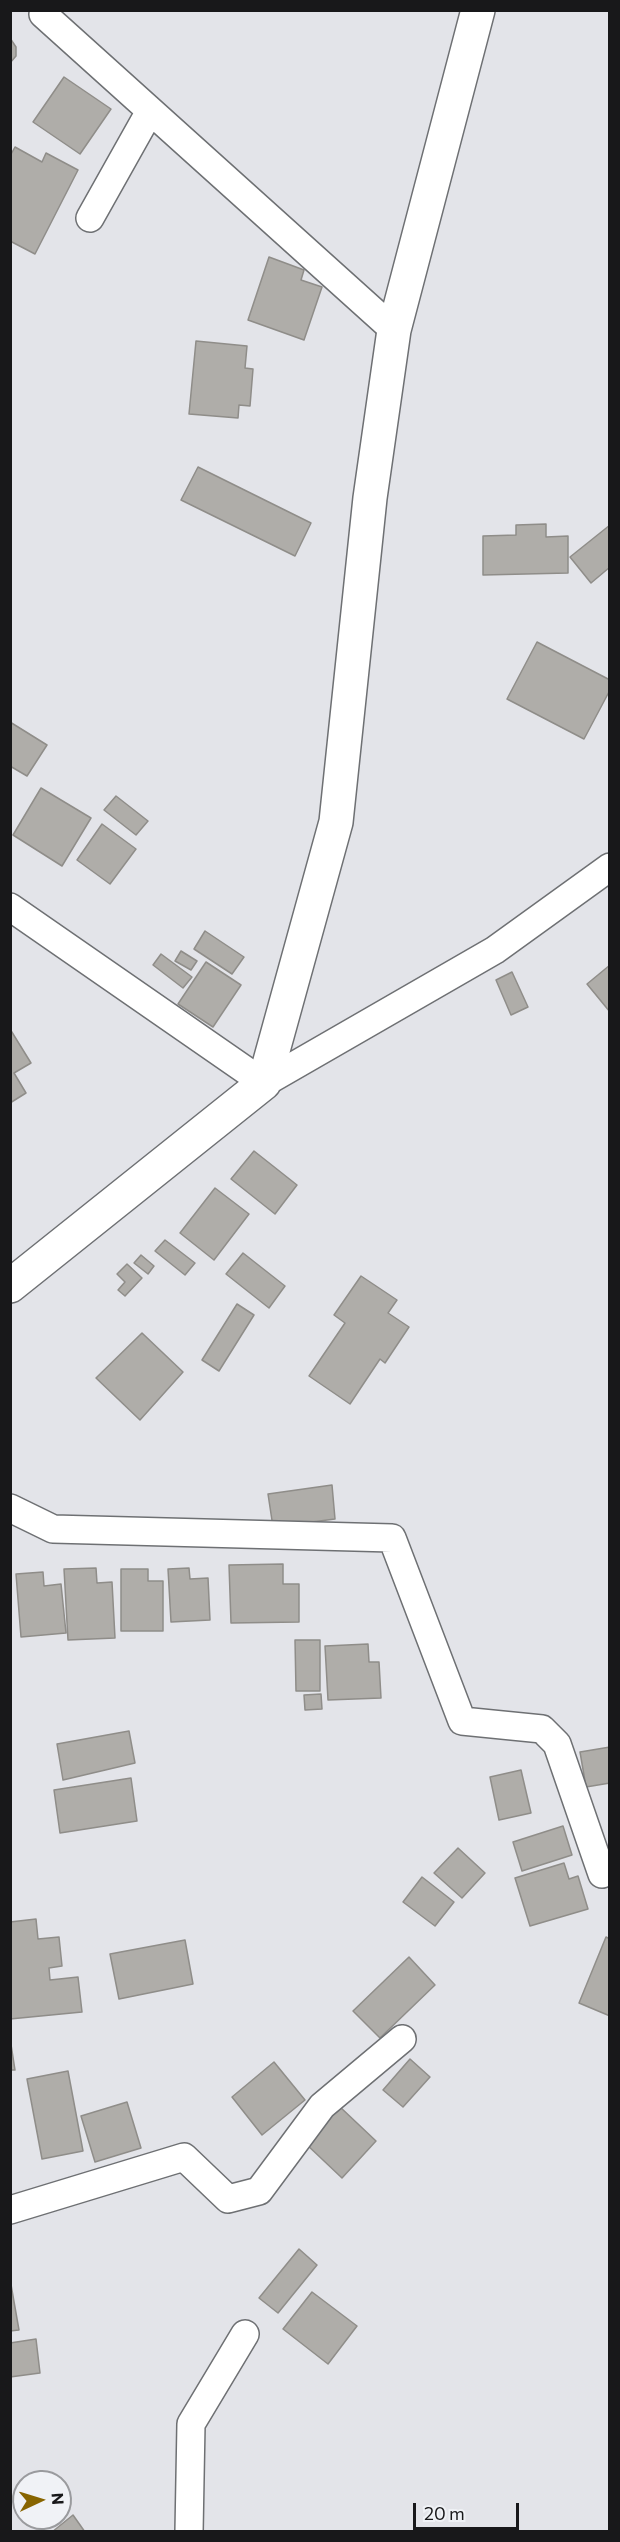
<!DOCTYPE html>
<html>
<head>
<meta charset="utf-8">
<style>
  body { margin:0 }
  #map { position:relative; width:620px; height:2542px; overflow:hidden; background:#e3e4e9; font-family:Commissioner,sans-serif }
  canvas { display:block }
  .frame { position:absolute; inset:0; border:12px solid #18181a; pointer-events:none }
  .north { position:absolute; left:12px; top:2470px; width:60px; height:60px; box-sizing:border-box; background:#f0f2f6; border:2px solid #9a9b9e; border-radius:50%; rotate:86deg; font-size:16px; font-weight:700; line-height:24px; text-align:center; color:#18181a }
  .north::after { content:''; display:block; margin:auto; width:21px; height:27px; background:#886501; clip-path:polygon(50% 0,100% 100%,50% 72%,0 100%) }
  .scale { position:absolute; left:413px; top:2503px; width:106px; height:27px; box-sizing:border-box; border:3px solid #18181a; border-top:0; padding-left:8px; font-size:18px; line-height:21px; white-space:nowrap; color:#18181a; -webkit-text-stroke:4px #f0f2f6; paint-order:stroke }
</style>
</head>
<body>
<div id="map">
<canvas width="620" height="2542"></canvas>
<div class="frame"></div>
<div class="north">N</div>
<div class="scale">20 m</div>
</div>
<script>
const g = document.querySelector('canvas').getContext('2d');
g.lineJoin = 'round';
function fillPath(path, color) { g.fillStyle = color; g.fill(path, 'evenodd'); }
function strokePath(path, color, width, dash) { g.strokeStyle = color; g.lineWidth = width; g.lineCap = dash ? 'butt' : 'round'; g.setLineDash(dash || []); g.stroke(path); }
const building = new Path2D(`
  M10,38L16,47V56L10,63Z
  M64,77L111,109L80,154L33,122Z
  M15,147L42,162L46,153L78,170L35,254L10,241V156Z
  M269,257L304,270L301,280L322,287L304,340L248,320Z
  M196,341L247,346L245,368L253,369L250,406L239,405L238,418L189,414Z
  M198,467L311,523L295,556L181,500Z
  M546,524V537L568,536V573L483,575V536L516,535V525Z
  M610,525V567L591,583L570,557Z
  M537,642L610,680V690L584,739L507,699Z
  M10,722L47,745L27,776L10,766Z
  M41,788L91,818L62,866L13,835Z
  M116,796L148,821L136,835L104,810Z
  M102,824L136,849L110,884L77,860Z
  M205,931L244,957L232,974L194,949Z
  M181,951L197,961L191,970L175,961Z
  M161,954L192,977L183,988L153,965Z
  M206,962L241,985L213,1027L178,1004Z
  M610,965V1012L587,984Z
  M512,972L528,1007L511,1015L496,980Z
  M10,1029L31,1063L14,1073L26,1093L10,1103Z
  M254,1151L297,1185L275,1214L231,1179Z
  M215,1188L249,1214L214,1260L180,1233Z
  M165,1240L195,1263L185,1275L155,1251Z
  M243,1253L285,1286L269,1308L226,1274Z
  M141,1255L154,1266L148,1274L134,1263Z
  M127,1264L142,1278L125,1296L118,1290L125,1282L117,1274Z
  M361,1276L397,1300L388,1313L409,1327L385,1363L380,1359L350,1404L309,1376L345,1323L334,1315Z
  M237,1304L254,1315L219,1371L202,1360Z
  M142,1333L183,1372L140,1420L96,1378Z
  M332,1485L335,1519L273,1527L268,1494Z
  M283,1564V1584H299V1622L231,1623L229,1565Z
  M96,1568L97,1583L112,1582L115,1638L68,1640L64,1569Z
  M189,1568L190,1579L208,1578L210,1620L171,1622L168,1569Z
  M121,1569H148V1581H163V1631H121Z
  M43,1572L44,1586L61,1584L66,1633L21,1637L16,1574Z
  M295,1640H320V1691H296Z
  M368,1644L369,1662H379L381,1698L328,1700L325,1646Z
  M321,1694L322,1709L305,1710L304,1695Z
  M129,1731L135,1763L63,1780L57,1744Z
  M610,1747V1783L586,1787L580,1752Z
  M521,1770L531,1813L499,1820L490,1777Z
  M131,1778L137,1821L60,1833L54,1790Z
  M563,1826L572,1855L522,1871L513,1842Z
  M458,1848L485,1873L462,1898L434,1873Z
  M564,1863L569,1879L578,1876L588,1909L530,1926L515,1878Z
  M422,1877L454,1902L435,1926L403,1902Z
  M36,1919L38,1939L59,1937L62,1966L49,1968L50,1980L78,1977L82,2012L10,2019V1922Z
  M606,1937L610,1939V2016L579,2003Z
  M185,1940L193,1984L119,1999L110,1954Z
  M409,1957L435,1985L380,2038L353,2011Z
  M10,2038L15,2070H10Z
  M410,2059L430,2077L403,2107L383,2090Z
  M274,2062L305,2100L262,2135L232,2097Z
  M68,2071L83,2151L42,2159L27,2079Z
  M127,2102L141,2148L95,2162L81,2116Z
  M339,2106L376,2141L342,2178L305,2143Z
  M299,2249L317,2265L278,2313L259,2298Z
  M10,2279L19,2330L10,2331Z
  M312,2292L357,2326L328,2364L283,2329Z
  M36,2339L40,2373L10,2377V2343Z
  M73,2515L85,2532H52Z`);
const minor = new Path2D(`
  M43,14L394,330
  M90,218L150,111
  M10,907L264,1083L495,950L610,867
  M10,1508L53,1529L392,1538L462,1721L542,1729L557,1744L602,1874
  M10,2210L184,2157L228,2199L259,2191L322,2106L402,2039
  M189,2532L191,2424L245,2334`);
const tertiary = new Path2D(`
  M10,1286L264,1083L336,822L370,498L394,330L478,10`);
fillPath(building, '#afada9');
strokePath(building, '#8f8d89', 1.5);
strokePath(minor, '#6e7073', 30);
strokePath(tertiary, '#6e7073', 36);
strokePath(minor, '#fff', 27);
strokePath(tertiary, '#fff', 33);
</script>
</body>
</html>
